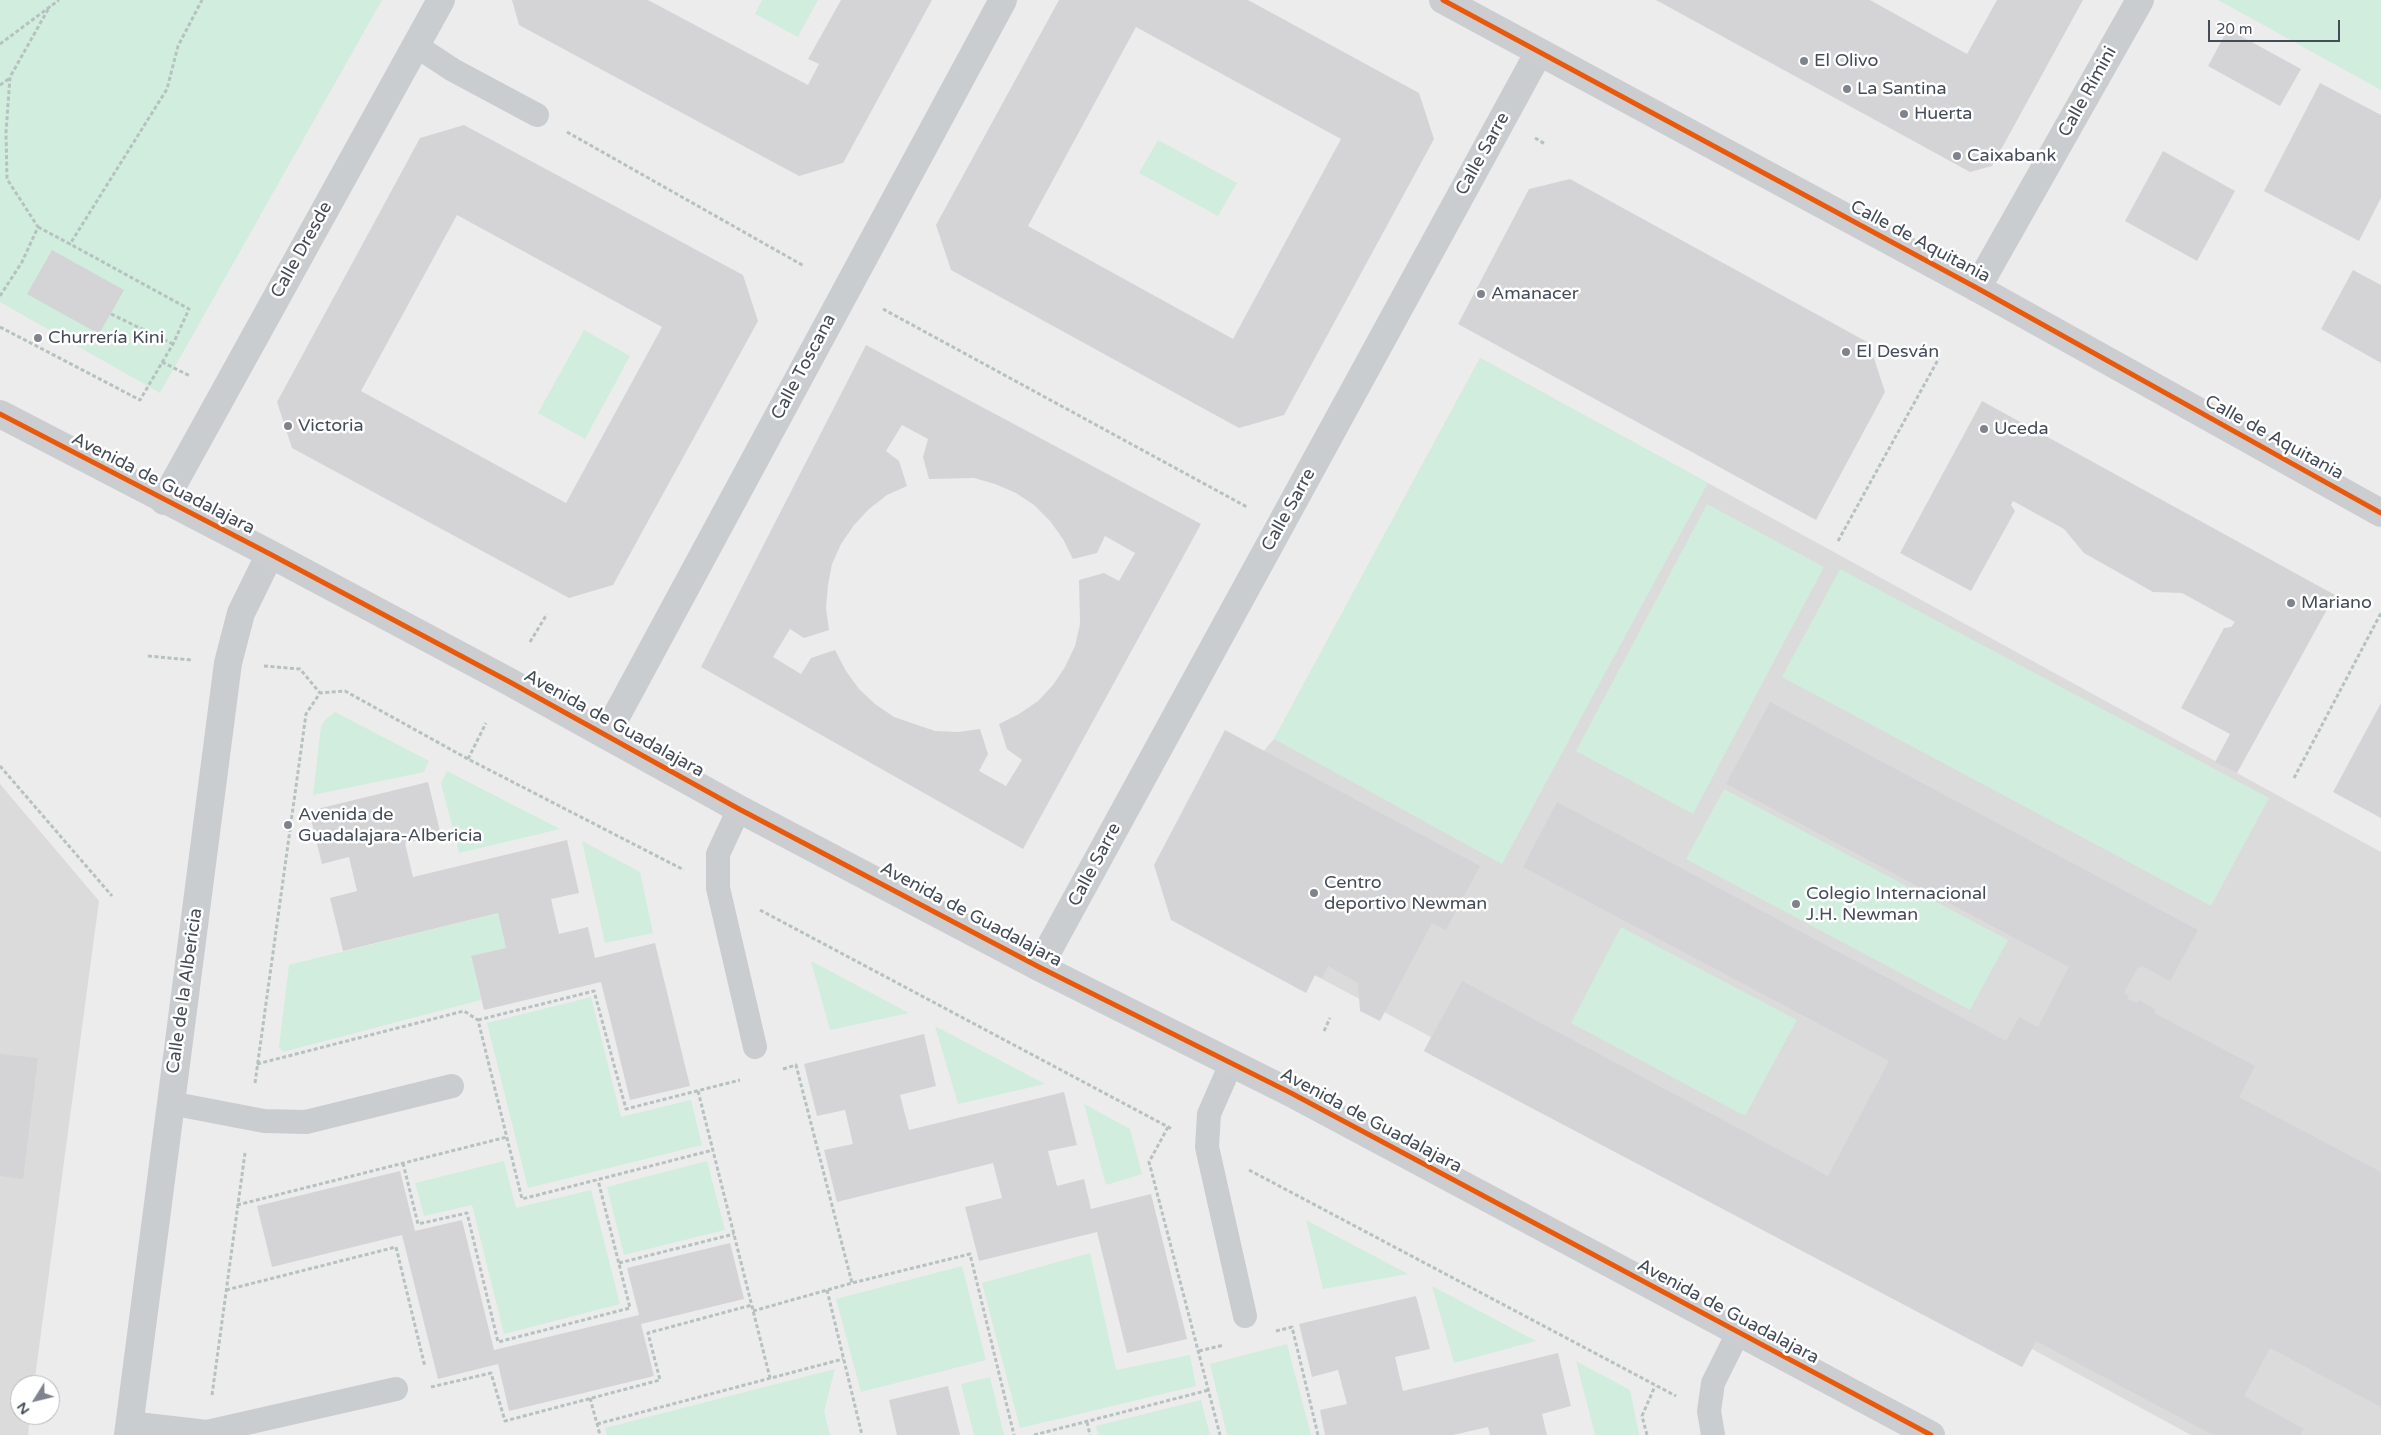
<!DOCTYPE html>
<html>
<head>
<meta charset="utf-8">
<style>
  body { margin:0 }
  #map { position:relative; width:2381px; height:1435px; overflow:hidden; background:#edecec; font-family:"Varela Round",sans-serif }
  canvas { display:block }
  .north { position:absolute; left:10px; top:1375px; width:50px; height:50px; box-sizing:border-box; background:#fff; border:1px solid #b4b7bc; border-radius:50%; rotate:234deg; font-size:14px; font-weight:700; line-height:20px; text-align:center; color:#444c58 }
  .north::after { content:''; display:block; margin:auto; width:18px; height:22px; background:#7f848c; clip-path:polygon(50% 0,100% 100%,50% 72%,0 100%) }
  .scale { position:absolute; left:2208px; top:20px; width:132px; height:22px; box-sizing:border-box; border:2px solid #444c58; border-top:0; padding-left:6px; font-size:15px; line-height:18px; white-space:nowrap; color:#444c58; -webkit-text-stroke:4px #fff; paint-order:stroke }
</style>
</head>
<body>
<div id="map">
<canvas width="2381" height="1435"></canvas>
<div class="north">N</div>
<div class="scale">20 m</div>
</div>
<script>
const g = document.querySelector('canvas').getContext('2d');
g.lineJoin = 'round';
function fillPath(path, color) { g.fillStyle = color; g.fill(path, 'evenodd'); }
function strokePath(path, color, width, dash) { g.strokeStyle = color; g.lineWidth = width; g.lineCap = dash ? 'butt' : 'round'; g.setLineDash(dash || []); g.stroke(path); }
function label(font, color, halo, rows, align = 'center') {
  g.font = font + ' "Varela Round",sans-serif'; g.lineWidth = 5; g.setLineDash([]); g.textBaseline = 'middle'; g.strokeStyle = halo; g.fillStyle = color; for (const [text, x, y, turn = 0] of rows) {
    g.save(); g.translate(x, y); g.rotate((+turn || 0) * Math.PI / 180); g.textAlign = isNaN(turn) ? turn : align; if (halo) g.strokeText(text, 0, 0); g.fillText(text, 0, 0); g.restore();
  }
}
const education = new Path2D(`
  M1480,358L2381,852V1435H2191L2032,1349L2022,1367L1424,1051L1431,1037L1226,928L1195,879L1266,748L1274,739Z
  M0,784L99,901L34,1385H20V1415H30L28,1435H0Z`);
const green = new Path2D(`
  M0,0H382L160,393L0,302Z
  M762,0H818L798,37L755,14Z
  M2218,0H2381V90Z
  M1158,140L1237,183L1218,216L1139,173Z
  M584,330L630,356L585,439L538,413Z
  M1480,358L1708,483L1502,864L1274,739Z
  M1707,504L1824,567L1693,814L1576,751Z
  M1840,569L2269,798L2211,906L1782,677Z
  M335,712L429,761L424,772L313,795L321,726L327,718Z
  M447,771L560,829L459,853L441,783Z
  M1724,789L2008,940L1970,1010L1686,859Z
  M582,841L640,872L653,933L605,943Z
  M498,913L506,948L471,957L481,1000L283,1052L279,1047L289,965Z
  M1621,927L1797,1020L1745,1116L1571,1023Z
  M811,961L909,1013L830,1030Z
  M591,997L621,1117L691,1100L702,1145L528,1188L487,1023Z
  M935,1026L1045,1084L958,1104Z
  M1084,1104L1130,1129L1142,1174L1106,1185Z
  M504,1161L516,1208L591,1190L620,1304L504,1334L472,1205L424,1216L415,1183Z
  M707,1161L725,1230L624,1255L607,1187Z
  M1306,1220L1408,1274L1323,1289Z
  M1090,1253L1116,1370L1190,1355L1196,1386L1020,1428L982,1283Z
  M962,1266L986,1360L861,1392L836,1299Z
  M1432,1286L1536,1341L1454,1363Z
  M1287,1344L1311,1435H1227L1210,1364Z
  M1576,1361L1630,1390L1639,1435H1595Z
  M835,1369L824,1411L830,1435H607L605,1428Z
  M990,1377L1004,1435H974L961,1384Z
  M1201,1400L1210,1435H1098L1096,1426Z`);
const building = new Path2D(`
  M512,0H648L808,85L819,64L808,59L841,0H932L843,163L799,176L519,25Z
  M1059,0H1248L1419,93L1434,139L1284,415L1239,428L951,270L936,225ZM1136,27L1341,139L1233,339L1028,226Z
  M1656,0H1870L1967,54L1997,0H2083L1992,166L1970,172Z
  M2228,29L2301,69L2280,106L2208,66Z
  M2320,83L2381,115V198L2359,241L2264,191Z
  M464,125L743,275L758,321L613,585L569,598L292,448L277,402L420,138ZM457,215L662,327L566,503L361,391Z
  M2163,151L2235,191L2197,261L2125,221Z
  M1570,179L1869,343L1885,392L1816,520L1458,324L1529,189Z
  M52,250L124,290L99,334L27,294Z
  M2353,270L2381,285V363L2321,329Z
  M866,345L1201,524L1023,849L701,667ZM902,425L928,439L923,457L929,479L974,478L995,484L1016,493L1034,505L1050,521L1063,539L1073,559L1097,553L1105,536L1135,553L1119,581L1104,573L1079,580L1080,624L1075,646L1065,667L1053,685L1038,701L1019,714L999,724L1007,749L1022,760L1006,786L979,771L988,754L980,729L958,732L935,731L894,717L875,704L859,689L846,671L835,650L811,658L801,674L773,657L790,629L804,638L829,630L826,608L828,585L832,564L841,544L854,525L869,509L887,495L907,486L899,461L886,451Z
  M1982,401L2335,595L2237,773L2215,762L2230,734L2181,708L2224,628L2231,627L2235,622L2182,593L2153,592L2084,553L2064,529L2013,501L2011,505L2015,511L1971,591L1900,553Z
  M1770,702L2198,930L2170,981L2142,966L2141,968L2138,967L2124,993L2129,996L2127,999L2137,1003L2139,1000L2156,1010L2154,1013L2255,1066L2239,1097L2381,1172V1407L2270,1348L2244,1396L2304,1429L2300,1435H2213L2036,1341L2022,1367L1424,1051L1462,981L1828,1176L1889,1061L1523,867L1557,802L2006,1041L2019,1017L2038,1027L2069,967L1726,784Z
  M2381,703V818L2333,792Z
  M1225,730L1480,866L1446,930L1432,923L1380,1021L1360,1011L1358,983L1328,966L1322,978L1315,975L1306,993L1171,920L1154,865Z
  M428,782L441,835L405,843L413,877L567,840L579,893L551,899L559,934L588,927L595,958L655,943L690,1086L630,1100L601,982L484,1010L471,956L506,948L498,913L343,951L330,898L357,891L349,857L322,864L309,811Z
  M924,1034L936,1086L900,1095L909,1130L1064,1092L1077,1145L1048,1151L1057,1186L1084,1179L1091,1209L1151,1194L1187,1339L1127,1353L1097,1232L979,1261L965,1207L1002,1198L993,1163L837,1202L824,1150L853,1144L845,1110L817,1116L804,1064Z
  M0,1054L38,1058L23,1179L0,1176Z
  M400,1171L415,1231L462,1220L494,1350L639,1315L627,1268L730,1243L744,1299L641,1324L654,1376L509,1411L498,1364L438,1379L402,1235L272,1267L257,1206Z
  M1416,1296L1430,1349L1395,1357L1403,1391L1558,1353L1571,1406L1542,1414L1547,1435H1490L1488,1427L1453,1435H1325L1320,1410L1347,1404L1338,1370L1312,1377L1299,1324Z
  M948,1386L960,1435H897L889,1400Z`);
const path = new Path2D(`
  M0,44L59,0
  M0,85L10,78
  M567,132L804,266
  M1535,138L1545,144
  M38,227L70,244L167,89L178,46L202,0
  M0,296L22,262L38,227L7,179L6,132L10,77L50,6
  M883,309L1247,507
  M111,314L173,344
  M0,327L140,400L173,344L189,309L70,244
  M162,362L190,376
  M1838,541L1939,358
  M530,642L547,614
  M148,656L191,660
  M264,666L300,669L320,693
  M468,759L486,723
  M0,766L112,896
  M2294,778L2381,613
  M760,910L1172,1129
  M478,1020L594,991L626,1109L740,1080
  M1324,1031L1330,1018
  M257,1064L464,1011L478,1020L522,1199L713,1150
  M783,1069L796,1065L852,1283
  M255,1083L306,714L320,693L345,691L468,759L684,870
  M698,1091L770,1378
  M1168,1127L1149,1162L1220,1435
  M403,1163L418,1224L467,1213L498,1342L630,1308L598,1180
  M1249,1170L1676,1396
  M237,1205L507,1137
  M619,1263L734,1234
  M226,1290L396,1247L425,1367
  M827,1290L862,1435
  M753,1311L852,1283L970,1254L1014,1435
  M1276,1331L1292,1327L1318,1435
  M1199,1351L1224,1345
  M431,1387L491,1373L505,1421L660,1380L648,1333L752,1305
  M212,1395L245,1153
  M590,1398L600,1435
  M1087,1422L1090,1435
  M597,1424L843,1359
  M1034,1435L1209,1390
  M1647,1435L1642,1416L1655,1386`);
const lane = new Path2D(`
  M415,45L453,70L537,115
  M739,809L718,854V888L755,1047
  M1231,1064L1209,1114L1207,1147L1245,1316
  M170,1103L264,1121L306,1122L452,1086
  M129,1423L207,1432L396,1389
  M1713,1435L1709,1411L1713,1383L1738,1333`);
const street = new Path2D(`
  M1977,288L2140,0
  M164,501L441,0
  M606,735L1003,0
  M1039,967L1539,52
  M128,1435L228,663L241,613L270,554`);
const secondary = new Path2D(`
  M1443,0L1977,288L2381,513
  M0,414L270,554L508,681L739,809L1039,967L1291,1093L1931,1435`);
const cycleway = new Path2D(`
  M1443,0L1977,288L2381,513
  M0,414L270,554L508,681L739,809L1039,967L1291,1093L1931,1435`);
const markers = [
  [1804,61,5,"#7f848c"],
  [1847,89,5,"#7f848c"],
  [1904,114,5,"#7f848c"],
  [1957,156,5,"#7f848c"],
  [1481,294,5,"#7f848c"],
  [38,338,5,"#7f848c"],
  [1846,352,5,"#7f848c"],
  [288,426,5,"#7f848c"],
  [1984,429,5,"#7f848c"],
  [2291,603,5,"#7f848c"],
  [288,825,5,"#7f848c"],
  [1314,893,5,"#7f848c"],
  [1796,904,5,"#7f848c"]
];
const poiNames = [
  ["El Olivo",1814,61],
  ["La Santina",1857,89],
  ["Huerta",1914,114],
  ["Caixabank",1967,156],
  ["Amanacer",1491,294],
  ["Churrería Kini",48,338],
  ["El Desván",1856,352],
  ["Victoria",298,426],
  ["Uceda",1994,429],
  ["Mariano",2301,603],
  ["Avenida de",298,815],
  ["Guadalajara-Albericia",298,836],
  ["Centro",1324,883],
  ["deportivo Newman",1324,904],
  ["Colegio Internacional",1806,894],
  ["J.H. Newman",1806,915]
];
const streetNames = [
  ["Calle Rímini",2088,92,-61],
  ["Calle Sarre",1483,154,-61],
  ["Calle de Aquitania",1920,242,28],
  ["Calle Dresde",302,250,-61],
  ["Calle Toscana",804,367,-62],
  ["Calle de Aquitania",2274,438,29],
  ["Avenida de Guadalajara",163,484,27],
  ["Calle Sarre",1289,510,-61],
  ["Avenida de Guadalajara",614,724,29],
  ["Calle Sarre",1095,865,-62],
  ["Avenida de Guadalajara",971,915,28],
  ["Calle de la Albericia",185,991,-82],
  ["Avenida de Guadalajara",1371,1121,28],
  ["Avenida de Guadalajara",1728,1312,28]
];
fillPath(education, '#dbdbdc');
fillPath(green, '#d0edde');
fillPath(building, '#d4d4d7');
strokePath(path, '#b6c2c0', 3, [4, 2.5]);
strokePath(lane, '#cacdd0', 24);
strokePath(street, '#cacdd0', 28);
strokePath(secondary, '#cbcdd1', 28);
strokePath(cycleway, '#e8590c', 5);
for (const [x, y, r, color] of markers) { const dot = new Path2D(); dot.arc(x, y, r, 0, 2 * Math.PI); g.fillStyle = color; g.fill(dot); strokePath(dot, '#fff', 2); }
label('18px', '#444c58', '#fff', poiNames, 'left');
label('18px', '#444c58', '#fff', streetNames);
</script>
</body>
</html>
